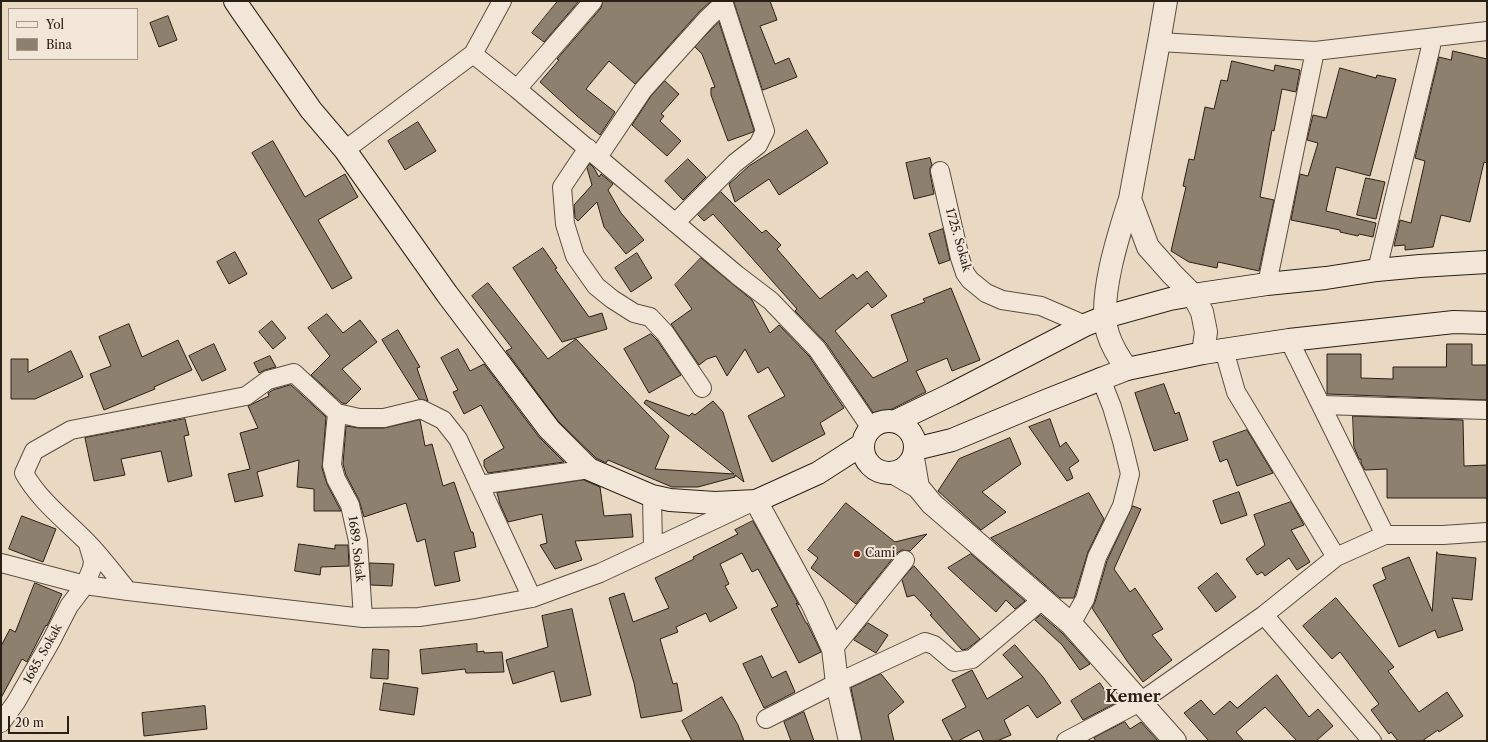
<!DOCTYPE html>
<html>
<head>
<meta charset="utf-8">
<style>
  body { margin:0 }
  #map { position:relative; width:1488px; height:742px; overflow:hidden; background:#ead9c2; font-family:"Libre Caslon Text",serif }
  canvas { display:block }
  .frame { position:absolute; inset:0; border:2px solid #2b2015; pointer-events:none }
  .legend { position:absolute; left:8px; top:8px; width:130px; height:52px; box-sizing:border-box; background:#f1e6d7; border:1px solid #a29789; margin:0; padding:5px 7px; list-style:none; font-size:12px; color:#2b2015 }
  .legend li { display:flex; align-items:center; gap:8px; height:20px }
  .legend b { width:20px; border:1px solid #a29789 }
  .scale { position:absolute; left:8px; top:716px; width:61px; height:18px; box-sizing:border-box; border:2px solid #2b2015; border-top:0; padding-left:5px; font-size:12px; line-height:14px; white-space:nowrap; color:#2b2015; -webkit-text-stroke:3px #f1e6d7; paint-order:stroke }
</style>
</head>
<body>
<div id="map">
<canvas width="1488" height="742"></canvas>
<div class="frame"></div>
<ul class="legend">
<li><b style="height:5px;background:#f1e6d7"></b>Yol</li>
<li><b style="height:11px;background:#8e806f"></b>Bina</li>
</ul>
<div class="scale">20 m</div>
</div>
<script>
const g = document.querySelector('canvas').getContext('2d');
g.lineJoin = 'round';
function fillPath(path, color) { g.fillStyle = color; g.fill(path, 'evenodd'); }
function strokePath(path, color, width, dash) { g.strokeStyle = color; g.lineWidth = width; g.lineCap = dash ? 'butt' : 'round'; g.setLineDash(dash || []); g.stroke(path); }
function label(font, color, halo, rows, align = 'center') {
  g.font = font + ' "Libre Caslon Text",serif'; g.lineWidth = 4; g.setLineDash([]); g.textBaseline = 'middle'; g.strokeStyle = halo; g.fillStyle = color; for (const [text, x, y, turn = 0] of rows) {
    g.save(); g.translate(x, y); g.rotate((+turn || 0) * Math.PI / 180); g.textAlign = isNaN(turn) ? turn : align; if (halo) g.strokeText(text, 0, 0); g.fillText(text, 0, 0); g.restore();
  }
}
const building = new Path2D(`
  M558,1H579L544,42L532,33Z
  M603,1H711L699,12L635,84L609,61L586,89L615,112L600,135L576,115L540,82L559,60L557,59L601,8Z
  M734,1H770L777,20L760,26L775,64L789,58L797,77L763,90Z
  M168,16L177,40L159,47L150,23Z
  M719,22L754,130L753,132L728,141L711,95V88L715,87L702,54L695,47Z
  M1453,51L1487,59V163L1484,162L1470,222L1441,215L1433,247L1405,250V245L1394,246L1400,220L1411,223L1425,161L1415,158L1439,57L1451,60Z
  M1232,61L1274,71L1275,65L1300,70L1296,92L1282,89L1274,131L1272,130L1260,197L1274,200L1259,271L1218,262L1217,268L1189,262L1171,251L1186,187L1183,186L1189,159L1194,160L1205,107L1214,109L1221,80L1227,81Z
  M1340,68L1376,78L1377,75L1396,79L1370,176L1336,167L1326,211L1376,223L1373,237L1359,234L1358,236L1340,232V230L1291,220L1300,174L1308,176L1318,143L1307,140L1313,115L1326,118Z
  M665,81L679,94L661,114L664,116L660,121L681,141L667,156L632,125L651,96Z
  M418,122L436,151L405,170L388,141Z
  M807,130L828,163L779,195L769,179L735,202L729,184L749,166Z
  M273,141L305,197L345,174L358,197L318,220L352,278L332,289L252,153Z
  M930,158L932,165L930,168V173L934,194L914,199L906,163Z
  M688,159L706,177L683,200L665,181Z
  M590,164L594,168L599,177L601,174L613,184L608,190L621,213L644,240L626,254L604,227L597,202L578,221L575,218L574,205L592,185L587,168Z
  M1366,178L1385,182L1376,219L1357,215Z
  M721,192L762,233L766,230L781,245L777,249L820,299L853,274L857,279L867,271L887,296L872,308L868,303L835,331L873,378L908,361L891,315L925,302L923,299L951,288L980,360L952,371L947,358L916,371L926,392L876,417L826,343L795,311L797,309L713,214L704,221L698,215Z
  M943,229L950,260L939,264L929,234Z
  M543,248L557,268L555,269L589,317L602,313L607,329L562,342L513,268Z
  M235,252L247,274L229,284L217,262Z
  M637,253L652,278L631,292L615,268Z
  M701,258L752,300L770,333L779,325L809,356L844,408L820,423L825,434L772,462L748,416L785,396L768,367L758,373L745,349L727,376L716,356L707,359L699,365L671,324L692,309L675,285Z
  M488,283L548,359L576,339L669,436L655,469L734,474L644,403L646,400L689,416L692,413L695,415L713,401L723,412L744,482L735,475V477L698,487H672L608,460L606,463L596,458L558,421L506,351L512,348L472,296Z
  M327,314L343,333L360,320L377,342L342,369L361,389L346,404L342,403L311,375L330,356L308,328Z
  M272,321L286,338L273,349L259,332Z
  M129,324L142,357L178,340L192,370L154,387L155,389L104,410L90,374L111,366L99,337Z
  M398,330L420,367L417,368L428,401L419,399L382,340Z
  M651,334L657,340L681,375L649,393L624,349Z
  M214,344L226,370L202,381L189,356Z
  M1447,344H1472V365H1487V400L1327,394V354H1361V378L1393,379V367H1446Z
  M458,349L470,371L484,364L539,437L564,462L488,473L484,466V460L504,448L481,405L464,414L453,392L458,390L441,358Z
  M71,351L83,377L35,399H11V359H28V372Z
  M270,356L276,367L265,370L259,373L254,363Z
  M1164,384L1175,414L1179,412L1188,440L1154,451L1135,393Z
  M291,385L326,417L322,468L327,484L341,511H314V489L297,487L299,460L257,472L263,496L235,502L228,474L250,469L240,433L258,428L248,406L269,396L268,393L273,390Z
  M1353,416L1463,420L1464,466L1487,465V498H1387V469L1365,470L1361,463V459H1359L1354,447Z
  M185,419L189,435L184,436L192,476L168,482L161,451L121,459L125,475L94,481L85,438Z
  M1050,419L1060,447L1066,442L1079,461L1069,468L1073,478L1067,481L1029,427Z
  M420,420L425,446L432,444L443,486L454,482L471,532H473L476,547L454,552L460,581L435,586L425,539L417,542L406,503L364,517L359,500L346,475L343,464L346,426L359,428H384Z
  M1247,430L1273,473L1237,486L1227,459L1220,462L1213,442Z
  M1010,438L1021,464L982,492L1006,512L981,530L938,491L959,459Z
  M584,480L600,487L604,516L631,514L633,537L575,541L582,560L555,569L540,545L547,543L542,514L508,522L500,504L497,493Z
  M1239,492L1247,515L1221,524L1213,501Z
  M1089,493L1104,519L1088,552L1074,598H1060L991,538Z
  M1291,502L1304,525L1291,530L1310,562L1297,570L1289,558L1265,576L1262,572L1257,575L1246,559L1265,545L1254,515Z
  M846,503L895,542L927,534L910,551L902,550L897,553L856,604L811,568L818,558L808,550Z
  M1133,506L1141,509L1114,569L1130,592L1135,588L1163,629L1152,635L1172,660L1143,682L1127,661L1092,608L1095,602L1107,561Z
  M22,516L56,529L43,562L9,549Z
  M753,521L799,605L796,603L806,623H807L821,652L799,663L771,609L778,606L758,569L752,572L742,553L720,564L729,584L725,586L737,608L710,622L706,613L676,627L678,632L660,639L673,684L677,683L682,711L641,718L634,683L609,598L624,593L633,622L669,608L655,578L694,559L693,557L738,534L735,530Z
  M299,544L335,549V545H348L349,566L321,567L320,575L295,571Z
  M1437,552L1438,554L1476,558L1472,600L1452,598L1463,630L1438,638L1435,630L1399,647L1373,585L1386,579L1382,568L1409,557L1432,611Z
  M971,554L1025,601L1015,609L1006,600L996,612L948,568Z
  M370,563L394,564L392,586L371,585Z
  M914,566L980,639L967,649L962,650L930,615L932,614L914,595L907,597L902,580Z
  M1217,573L1236,597L1216,612L1198,588Z
  M35,583L62,594L47,626L46,625L27,662L22,659L1,698V646L10,629L15,632Z
  M1336,598L1394,667L1388,671L1419,712L1447,692L1463,716L1439,732L1438,730L1422,741H1398L1391,732L1389,734L1371,710L1379,704L1340,652L1332,659L1303,626Z
  M572,609L591,695L561,702L554,671L513,684L506,660L548,647L542,616Z
  M1041,615L1062,633L1090,664L1080,670L1062,645L1035,620Z
  M868,623L888,635L876,653L854,640Z
  M477,644V652L484,651V653L502,652L504,672L466,673L465,669L422,674L420,650Z
  M1015,645L1043,677L1061,703L1037,718L1028,705L1004,720L1011,735L997,741H984L979,730L958,741H953L942,720L966,707L952,680L972,670L987,699L1023,677L1003,655Z
  M373,649L389,650L388,679L371,678Z
  M762,656L772,678L786,671L795,692L764,708L743,664Z
  M881,674L904,702L888,715L894,741H862L851,688Z
  M1277,675L1309,717L1318,709L1333,726L1316,741H1297L1265,707L1236,732L1244,741H1209L1184,713L1201,700L1214,715L1230,701L1237,708Z
  M384,683L418,688L414,715L380,710Z
  M1100,683L1114,704L1083,720L1071,701Z
  M722,697L738,725L744,741H692L682,721Z
  M205,706L207,729L144,736L142,713Z
  M804,712L814,741H791L784,722Z
  M1125,722L1130,729L1141,722L1158,741H1096L1094,738Z`);
const minor = new Path2D(`
  M1159,42L1315,51L1487,31
  M473,54L517,89L737,275L771,301L817,349L871,428
  M517,89L593,1
  M588,148L562,187L565,224L575,256L596,286L612,299L634,313L650,317L665,333L702,388
  M345,150L473,54L502,1
  M598,157L643,90L707,19L724,3
  M940,171L960,258L965,273L970,280L986,293L1002,300L1041,306L1085,325
  M675,223L735,163L758,145L765,131L723,1
  M1377,270L1433,38
  M1267,284L1315,51
  M1289,340L1385,535
  M1224,350L1236,392L1336,557
  M1322,405L1487,410
  M337,413L332,465L336,479L350,505L358,541L363,618
  M479,485L589,469
  M652,496L653,548
  M1,563L85,585L128,591L363,618L419,617L474,609L532,598L600,573L750,503
  M128,591C114,574 101,556 86,541C64,519 39,500 24,473L34,451L71,430L246,396L268,380L294,373L337,413L359,418H384L421,409L443,420L458,439L532,598
  M1264,615L1372,741
  M1071,624L1085,599L1097,557L1122,506L1130,474L1122,441L1112,407L1101,379
  M833,649L905,560
  M766,719L837,683L925,642L934,645L954,662L972,659L1042,600
  M1,723L16,702L51,641L69,606L85,585L92,568L93,561L88,544
  M1066,741L1140,702L1264,615L1336,557L1385,535H1443L1487,532`);
const tertiary = new Path2D(`
  M1130,199L1159,42L1166,1
  M1101,379L1127,369C1119,358 1112,347 1108,334C1097,300 1119,233 1130,199L1148,247L1172,274L1193,295L1202,312L1206,332L1203,353
  M913,458L918,487
  M894,473L918,487L932,504L1071,624L1175,741
  M756,501L813,605L833,649L837,683L850,741`);
const secondary = new Path2D(`
  M235,1L241,10L311,110L345,150L447,294L549,429L589,469L652,496L670,500L715,503L756,501L818,473L863,444
  M1127,369L1203,353L1289,340L1454,322L1487,323
  M863 447a26 26 0 1 1 52 0a26 26 0 1 1-52 0Z
  M896,421L952,394L1085,325L1105,317L1170,299L1193,295L1267,284L1326,278L1377,270L1420,266L1487,262
  M915,449L952,440L1043,402L1101,379`);
const markers = [
  [857,554,4,"#8f2418"]
];
const streetNames = [
  ["1725. Sokak",958,240,74],
  ["1689. Sokak",356,549,83],
  ["1685. Sokak",43,654,-61]
];
const poiNames = [
  ["Cami",865,554]
];
const districtNames = [
  ["Kemer",1133,697]
];
fillPath(building, '#8e806f');
strokePath(building, '#2b2015', 1);
strokePath(minor, '#5b4e40', 20);
strokePath(tertiary, '#5b4e40', 24);
strokePath(secondary, '#2b2015', 24);
strokePath(minor, '#f1e6d7', 18);
strokePath(tertiary, '#f1e6d7', 22);
strokePath(secondary, '#f1e6d7', 22);
for (const [x, y, r, color] of markers) { const dot = new Path2D(); dot.arc(x, y, r, 0, 2 * Math.PI); g.fillStyle = color; g.fill(dot); strokePath(dot, '#f1e6d7', 1.5); }
label('12px', '#2b2015', '#f1e6d7', streetNames);
label('12px', '#2b2015', '#f1e6d7', poiNames, 'left');
label('bold 16px', '#2b2015', '#f1e6d7', districtNames);
</script>
</body>
</html>
